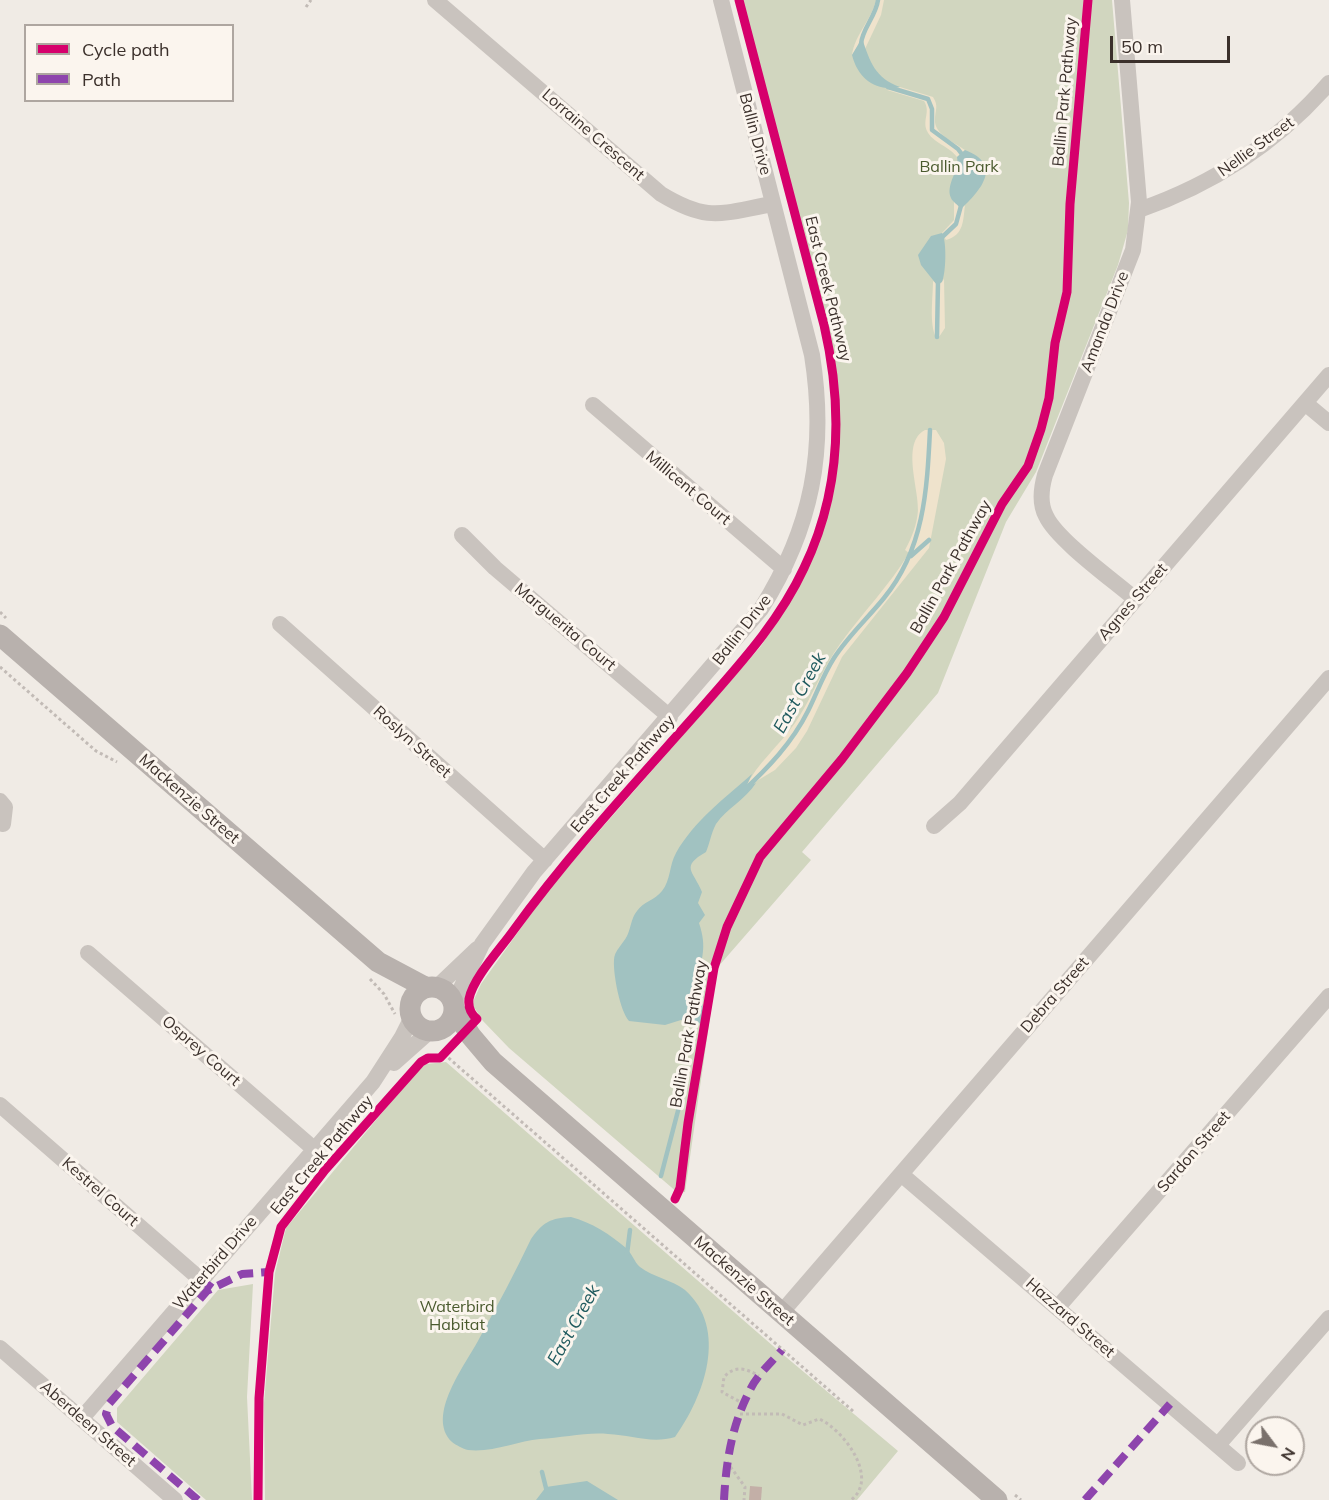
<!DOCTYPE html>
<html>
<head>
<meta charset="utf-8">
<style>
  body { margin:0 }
  #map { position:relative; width:1329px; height:1500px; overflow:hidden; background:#f0ebe5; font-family:Mulish,sans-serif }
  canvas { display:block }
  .legend { position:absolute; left:24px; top:24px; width:210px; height:78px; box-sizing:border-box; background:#fbf5ee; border:2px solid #aea6a0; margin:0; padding:8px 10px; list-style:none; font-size:18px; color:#3b302b }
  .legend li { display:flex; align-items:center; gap:12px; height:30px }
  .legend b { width:30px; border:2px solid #aea6a0 }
  .north { position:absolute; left:1245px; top:1416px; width:60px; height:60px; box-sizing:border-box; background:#fbf5ee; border:2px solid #aea6a0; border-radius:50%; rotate:122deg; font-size:16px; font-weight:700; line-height:24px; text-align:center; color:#3b302b }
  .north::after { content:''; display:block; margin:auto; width:21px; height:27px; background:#7a716c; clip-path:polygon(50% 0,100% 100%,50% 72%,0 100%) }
  .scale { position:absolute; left:1110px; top:36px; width:120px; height:27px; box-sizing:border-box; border:3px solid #3b302b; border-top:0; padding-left:8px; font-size:18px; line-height:21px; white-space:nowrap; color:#3b302b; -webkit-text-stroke:4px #fbf5ee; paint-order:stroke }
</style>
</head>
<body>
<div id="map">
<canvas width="1329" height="1500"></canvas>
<ul class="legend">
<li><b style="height:8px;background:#d6006c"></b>Cycle path</li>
<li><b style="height:8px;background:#8e44ad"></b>Path</li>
</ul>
<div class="north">N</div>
<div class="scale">50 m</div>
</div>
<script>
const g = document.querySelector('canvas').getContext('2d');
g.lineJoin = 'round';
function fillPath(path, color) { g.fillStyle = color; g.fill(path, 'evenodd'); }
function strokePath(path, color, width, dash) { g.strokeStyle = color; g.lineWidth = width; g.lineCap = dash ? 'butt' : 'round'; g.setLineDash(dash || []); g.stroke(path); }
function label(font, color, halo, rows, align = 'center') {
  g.font = font + ' Mulish,sans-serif'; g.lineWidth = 6; g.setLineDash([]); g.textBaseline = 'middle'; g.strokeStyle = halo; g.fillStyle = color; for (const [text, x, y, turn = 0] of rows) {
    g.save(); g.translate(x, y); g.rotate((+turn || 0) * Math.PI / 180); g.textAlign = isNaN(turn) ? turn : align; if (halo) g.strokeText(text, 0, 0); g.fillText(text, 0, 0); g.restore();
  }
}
const green = new Path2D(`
  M742,0H1112L1129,203L1128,230L1118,265L1036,472L1006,522L938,693L802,852L811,860L717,968L685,1192L678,1193L509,1048L483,1021L472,1004L481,984L551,886L761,646C835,542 855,448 827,324Z
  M446,1062L780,1352L898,1451L857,1500H265L264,1403L275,1273L286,1228L417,1071L426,1064Z
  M253,1284L247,1397L252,1500H206L117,1422V1408L218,1290Z`);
const sand = new Path2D(`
  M876,0H884L881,15L865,49L862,39L852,55C855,34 871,21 876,0Z
  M900,87L933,97C939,106 935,110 935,120C934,134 955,143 965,150L957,157C950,147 932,142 927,131C922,120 931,112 924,101L887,90Z
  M954,201L963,207L965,205C963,221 964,235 946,240L942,233L954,220Z
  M944,279L945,328L939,337H936C929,324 933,297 933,281L939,285Z
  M925,430H936L944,443L946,459L929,548L842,657L807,731L796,748L775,770L745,788C758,762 779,746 795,723C812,698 822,669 840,644C863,612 889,586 909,553L905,550C912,537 917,525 918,510C919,489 901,442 925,430Z`);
const water = new Path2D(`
  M862,38C870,62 875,78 900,87C876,92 858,79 852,55Z
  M965,150C1004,165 980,191 961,209C958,205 952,201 951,198C945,185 960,170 957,157Z
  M942,233C947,241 946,273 942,282L937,285L921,265L918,255L931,236Z
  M752,774L746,787L756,783C745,800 727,808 716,824C711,833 710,843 706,852C680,867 693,870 702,892L698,903L705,915L699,923C708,950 700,956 700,981C700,994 703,1006 704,1019L701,1023L691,1024L681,1020L665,1025L629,1021C620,1011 613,974 614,960C614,951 623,944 627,936C631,928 631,918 637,911C643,902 655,900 662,891C671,880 669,865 676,853C694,821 725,798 752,774Z
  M571,1217C591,1222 611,1235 626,1248C632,1253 634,1262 640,1267C653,1277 672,1280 685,1290C729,1329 704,1397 675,1437C652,1444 631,1435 608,1434C586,1432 562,1438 540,1439C517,1441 492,1453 468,1450C463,1449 456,1445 452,1442C425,1416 466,1364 479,1339C497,1306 515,1273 531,1239C543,1222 551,1218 571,1217Z
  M587,1481L618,1500H536L546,1487Z`);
const stream = new Path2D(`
  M861,44C862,29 876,16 878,0
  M888,87L928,99L932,109V130L958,149L964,157
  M939,240L956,224L962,202
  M937,337L938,281
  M911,556L929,540
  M742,792C768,768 792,743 808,711C817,693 823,675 834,658C848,636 867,619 884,598C924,549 927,491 930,430
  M661,1176L686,1080
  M627,1254L630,1230
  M542,1472L549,1500`);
const building = new Path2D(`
  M750,1486L762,1487L761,1500H749Z`);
const path = new Path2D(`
  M306,7L311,0
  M0,612L6,618
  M0,667L96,751L117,762
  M370,979L384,994L395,1014
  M444,1054L854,1412
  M744,1404L722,1392L724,1377C735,1365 746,1368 759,1376
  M740,1414H782L803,1425L819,1419C843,1429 880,1478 851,1500
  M727,1462L745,1487L744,1500
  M1015,1495L1021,1500`);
const minor = new Path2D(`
  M435,0L661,194C709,223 721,213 773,204
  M1122,0L1139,202L1133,250L1045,475C1041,489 1039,503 1046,516C1057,540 1113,580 1135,599
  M1139,210C1214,184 1277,143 1329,83
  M1305,403L1329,423
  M593,405L784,569
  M462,535L495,568L670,717
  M280,624L545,860
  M0,801L5,807L3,824
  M934,826L960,803L1329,375
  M88,953L314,1149
  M437,987L477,949
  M454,1003L482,944L534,872L761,609C812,528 827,450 812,355L721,0
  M394,1063L430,1031
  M0,1105L200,1279
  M901,1174L1238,1463
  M1058,1307L1329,996
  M781,1313L1329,678
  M0,1348L175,1500
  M82,1418L373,1082L402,1037L412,1017
  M1218,1445L1329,1318`);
const major = new Path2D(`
  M0,635L378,962L425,987
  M410 1009a22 22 0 1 1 44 0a22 22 0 1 1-44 0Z
  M454,1009L471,1036L493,1062L997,1500`);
const quiet = new Path2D(`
  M200,1279L212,1288
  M198,1500L112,1426L106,1414L109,1404L207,1291L242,1274L269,1272
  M724,1500C726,1462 732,1424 750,1390C757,1375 771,1363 782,1350
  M1085,1500L1170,1404`);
const cycleway = new Path2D(`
  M675,1199L680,1188L688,1123L714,968L727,927L760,857L842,759L907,673L944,617L1002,504L1028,466L1041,429L1049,398L1055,343L1067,292L1070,204L1088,0
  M258,1500L259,1398L269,1272L281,1227L325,1170L421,1062L428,1058H440L477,1019C471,1014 468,1007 469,999C473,978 501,948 513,931C569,854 634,784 697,713C737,667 778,624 804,568C841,491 843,407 824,325L739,0`);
const streetNames = [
  ["Ballin Park Pathway",1065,92,-85],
  ["Ballin Drive",755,134,75],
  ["Lorraine Crescent",593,135,41],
  ["Nellie Street",1256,147,-36],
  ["East Creek Pathway",828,289,76],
  ["Amanda Drive",1105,322,-69],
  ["Millicent Court",688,488,40],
  ["Ballin Park Pathway",951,567,-61],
  ["Agnes Street",1133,602,-49],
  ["Marguerita Court",565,627,40],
  ["Ballin Drive",742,630,-52],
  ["Roslyn Street",412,742,42],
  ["East Creek Pathway",623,774,-49],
  ["Mackenzie Street",189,799,41],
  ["Debra Street",1055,995,-49],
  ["Ballin Park Pathway",689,1034,-80],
  ["Osprey Court",201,1051,41],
  ["Sardon Street",1194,1152,-49],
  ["East Creek Pathway",322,1155,-50],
  ["Kestrel Court",100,1192,41],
  ["Waterbird Drive",215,1263,-49],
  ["Mackenzie Street",744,1281,41],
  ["Hazzard Street",1070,1318,41],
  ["Aberdeen Street",88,1424,41]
];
const parkNames = [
  ["Ballin Park",959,167],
  ["Waterbird",457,1307],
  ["Habitat",457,1325]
];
const waterNames = [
  ["East Creek",800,693,-61],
  ["East Creek",574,1325,-61]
];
fillPath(green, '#d1d6bf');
fillPath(sand, '#efe3cc');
fillPath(water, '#a1c2c1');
strokePath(stream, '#a1c2c1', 4.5);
fillPath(building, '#c3afa7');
strokePath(path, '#c2bbb6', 3, [3, 3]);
strokePath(minor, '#c9c3be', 16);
strokePath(major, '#b8b1ad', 21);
strokePath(quiet, '#8e44ad', 8, [15, 8]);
strokePath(cycleway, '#d6006c', 9);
label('16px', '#3b302b', '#fbf5ee', streetNames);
label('16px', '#4a5a2e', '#fbf5ee', parkNames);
label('italic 18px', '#1f5a5e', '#fbf5ee', waterNames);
</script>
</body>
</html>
